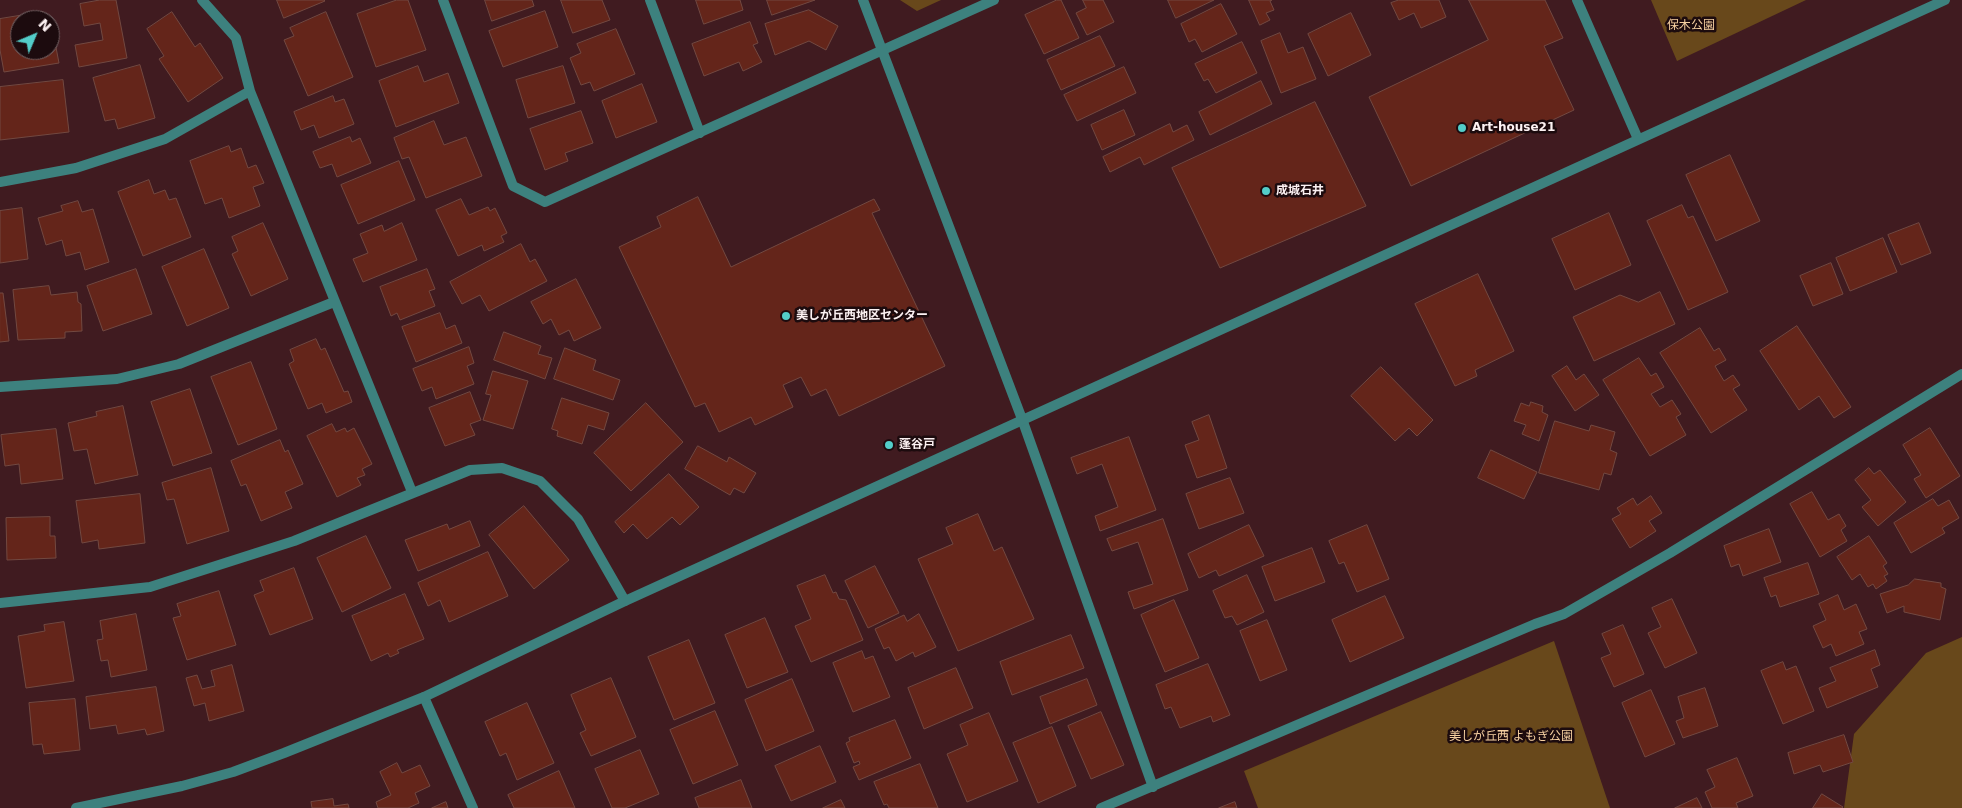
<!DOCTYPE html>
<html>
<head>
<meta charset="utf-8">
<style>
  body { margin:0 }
  #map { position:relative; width:1962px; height:808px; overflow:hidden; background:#401b20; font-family:"DejaVu Sans",sans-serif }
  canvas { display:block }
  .north { position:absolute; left:10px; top:10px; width:50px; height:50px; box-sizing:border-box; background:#1c0b0e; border:1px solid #766769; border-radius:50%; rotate:45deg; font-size:14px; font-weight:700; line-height:20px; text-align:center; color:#fcf1f2 }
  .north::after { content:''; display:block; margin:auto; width:18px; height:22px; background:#53cdc9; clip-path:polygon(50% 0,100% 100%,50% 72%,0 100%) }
</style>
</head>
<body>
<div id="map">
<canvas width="1962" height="808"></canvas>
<div class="north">N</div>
</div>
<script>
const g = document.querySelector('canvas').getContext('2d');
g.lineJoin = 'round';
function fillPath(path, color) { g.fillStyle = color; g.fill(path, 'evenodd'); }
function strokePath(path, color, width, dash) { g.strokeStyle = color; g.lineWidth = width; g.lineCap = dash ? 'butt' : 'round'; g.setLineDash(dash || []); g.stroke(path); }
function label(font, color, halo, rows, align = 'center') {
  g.font = font + ' "DejaVu Sans","Noto Sans JP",sans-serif'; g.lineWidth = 5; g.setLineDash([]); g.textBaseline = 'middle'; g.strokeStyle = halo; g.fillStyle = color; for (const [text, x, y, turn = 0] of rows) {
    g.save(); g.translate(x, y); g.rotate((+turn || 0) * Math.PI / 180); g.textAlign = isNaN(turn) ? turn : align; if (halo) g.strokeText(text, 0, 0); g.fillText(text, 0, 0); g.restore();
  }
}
const green = new Path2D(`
  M900,0H941L917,11Z
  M1651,0H1806L1677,61Z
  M1962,637V808H1844L1854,734L1926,653Z
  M1554,641L1610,808H1258L1244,771Z`);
const building = new Path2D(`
  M100,0H116L127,58L79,67L75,45L103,40L100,23L84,26L80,4Z
  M277,0H324L325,1L284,18Z
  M397,0H408L426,50L376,67L357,14Z
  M485,0H532L534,6L492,21Z
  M561,0H602L610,20L573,33Z
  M696,0H740L743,10L704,24Z
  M767,0H815L772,15Z
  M1057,0H1061L1079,38L1044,54L1025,15Z
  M1083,0H1103L1114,22L1087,35L1076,13L1086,8Z
  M1168,0H1214L1176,18Z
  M1249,0H1272L1270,1L1274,10L1266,13L1270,20L1260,25Z
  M1399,0H1439L1446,17L1421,28L1414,13L1399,20L1391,3Z
  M1469,0H1545L1563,38L1544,46L1574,110L1411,186L1369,97L1488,40Z
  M1221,4L1237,34L1202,52L1195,39L1189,42L1181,24Z
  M809,10L838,26L826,50L809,41L775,55L765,24Z
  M545,11L558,47L503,67L489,31Z
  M43,12L44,20H20V50H50V32H53L59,63L4,72L0,50V19Z
  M172,12L195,47L200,43L223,78L188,102L159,59L164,56L147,29Z
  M326,12L353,77L308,96L284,40L294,36L290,28Z
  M1351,13L1371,55L1328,76L1308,34Z
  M750,22L758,43L753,45L762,62L743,71L739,62L704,76L692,44Z
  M616,29L635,74L594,91L590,82L581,85L570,58L581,53L577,44Z
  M1280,33L1288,53L1303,47L1316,79L1281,93L1261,41Z
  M1100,36L1115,66L1061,90L1047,60Z
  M1242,42L1257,73L1216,93L1208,79L1204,81L1195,64Z
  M140,65L155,118L118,129L115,119L105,121L93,78Z
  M418,66L424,82L448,73L459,103L396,127L379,81Z
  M563,66L575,103L528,118L516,80Z
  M1124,67L1136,93L1077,121L1064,95Z
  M63,80L69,132L0,140V87Z
  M1261,81L1272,104L1210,135L1199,112Z
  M642,84L657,122L616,138L602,101Z
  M333,96L335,102L344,99L354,124L319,138L314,125L301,130L294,112Z
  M1315,102L1366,206L1220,268L1172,168Z
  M1124,110L1135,135L1102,150L1091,125Z
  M581,111L593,143L565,153L568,161L545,170L530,129Z
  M434,121L444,145L466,137L482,176L426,198L409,157L402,159L394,138Z
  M1170,124L1173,132L1187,125L1194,140L1144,165L1140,157L1110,172L1103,157Z
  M350,137L352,142L360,138L371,163L337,177L332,164L320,168L313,152Z
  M229,146L231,152L241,148L248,168L256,165L264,183L253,187L260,206L229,218L222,198L205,204L190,161Z
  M1730,155L1760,221L1716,241L1686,175Z
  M399,161L415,200L358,224L341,185Z
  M149,180L154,194L165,190L169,200L176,198L191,237L143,256L118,192Z
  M698,197L731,267L874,199L880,210L872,213L945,366L839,416L826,389L811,396L801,377L783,385L793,407L755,425L751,417L719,432L705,403L695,407L619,247L661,227L657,217Z
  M461,199L469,215L488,207L490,211L495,208L507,233L501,236L504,242L484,251L482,245L458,256L436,210Z
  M78,201L82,212L93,209L109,262L85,270L80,252L66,256L62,240L46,245L38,218L63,211L61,206Z
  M1682,205L1688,218L1693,216L1728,292L1688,310L1647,221Z
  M22,208L28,259L0,263V211Z
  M1609,213L1631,265L1575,290L1552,239Z
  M263,223L288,279L251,296L232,254L238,251L232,237Z
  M402,223L417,260L363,282L353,259L368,253L360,234L382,225L384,231Z
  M1919,223L1931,253L1901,265L1888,235Z
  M1883,238L1897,272L1850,291L1836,258Z
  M521,244L530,262L535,259L547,281L489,311L480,295L462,304L450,282Z
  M204,249L229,308L187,326L162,267Z
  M1831,263L1843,294L1813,306L1800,276Z
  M136,269L152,314L103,331L87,286Z
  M427,269L435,289L429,291L435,306L400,320L397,313L391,316L380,287Z
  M1478,274L1514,351L1475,370L1477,376L1455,386L1415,304Z
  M576,279L601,328L574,341L569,330L559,335L551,319L543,324L531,302Z
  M49,286L51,295L77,292L78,302L81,304L82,331L65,332V338L18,340L13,290Z
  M1660,292L1675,324L1594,361L1573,317L1620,295L1638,302Z
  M0,293H3L9,341L0,342Z
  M440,313L446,329L455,325L462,343L416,362L402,327Z
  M1797,326L1851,407L1834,418L1819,396L1799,410L1760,351Z
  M1700,328L1714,351L1719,348L1726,360L1715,366L1724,381L1733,375L1740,385L1733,389L1747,410L1711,433L1660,353Z
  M504,332L541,346L538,354L552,358L545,379L494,360Z
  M316,339L321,350L325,348L344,392L348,391L352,402L326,413L322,403L308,409L289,364L294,361L290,350Z
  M469,347L474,363L467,366L474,384L436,399L432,387L422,391L413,369Z
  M565,348L596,360L593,370L620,380L613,400L554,379Z
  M1639,358L1651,376L1656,373L1664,387L1651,394L1660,407L1672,400L1681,414L1676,417L1686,435L1650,456L1603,380Z
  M251,362L277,429L238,445L211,377Z
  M1567,366L1576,380L1584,374L1599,395L1575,411L1552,376Z
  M1381,367L1433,420L1417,436L1409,428L1395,441L1351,396Z
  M493,371L528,381L513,429L483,420L491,395L486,394Z
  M190,389L212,453L173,466L151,402Z
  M470,392L481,420L470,424L475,435L445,446L429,408Z
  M562,398L609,413L604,430L588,425L582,444L557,436L558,431L552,429Z
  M1531,402L1543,406L1542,412L1548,415L1539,441L1522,434L1526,425L1514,421L1521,403L1529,406Z
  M646,403L683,442L631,491L594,453Z
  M123,406L138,475L95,484L87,449L74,451L68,423L97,416L96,412Z
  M1209,415L1227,468L1197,478L1185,445L1199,440L1192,422Z
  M1555,421L1589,431L1591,425L1615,432L1610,450L1617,453L1611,475L1604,473L1599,490L1539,473Z
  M332,424L336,432L345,428L347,432L354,428L372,464L362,469L365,475L357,478L361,485L337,497L307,436Z
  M1930,428L1960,476L1926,498L1914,479L1921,475L1903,445Z
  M56,429L63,479L21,484L19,464L5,466L1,435Z
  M1129,437L1156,510L1100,531L1095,516L1118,507L1102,464L1077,474L1071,458Z
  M280,440L285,452L288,450L303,484L285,492L292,508L261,521L246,484L241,486L231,461Z
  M698,446L727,462L729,457L756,473L744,493L734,488L730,495L685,469Z
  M1491,450L1537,472L1524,499L1478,478Z
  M211,468L229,531L187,544L174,499L167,500L162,483Z
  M1869,468L1874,474L1880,470L1906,502L1878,526L1862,507L1871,500L1855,480Z
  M669,474L699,507L680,525L672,517L647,539L633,524L624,533L615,522Z
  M1230,478L1244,513L1199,529L1186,494Z
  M1812,492L1828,520L1839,514L1846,526L1841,530L1847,541L1820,557L1790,504Z
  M140,494L145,543L99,549L98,540L82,543L76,501Z
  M1651,496L1662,513L1649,521L1656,531L1630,548L1612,519L1621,514L1617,508L1633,498L1637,505Z
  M1933,499L1938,506L1949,500L1959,518L1942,528L1945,533L1911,553L1894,523Z
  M524,506L569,560L534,589L489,535Z
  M978,514L994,551L1002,547L1034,619L958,651L918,559L953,544L946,528Z
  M50,517V536H55L56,558L7,560L6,518Z
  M1163,519L1188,590L1134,609L1128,592L1153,584L1138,542L1112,551L1107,539Z
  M470,521L480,546L418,571L405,540L447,524L449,529Z
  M1249,525L1264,556L1219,576L1216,570L1199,578L1188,554Z
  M1367,525L1389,579L1357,592L1344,562L1339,564L1329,541Z
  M1769,529L1781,562L1743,576L1739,564L1731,567L1724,546Z
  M366,536L391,588L342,612L317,558Z
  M1869,536L1887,563L1883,566L1888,574L1884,576L1887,581L1876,589L1873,584L1868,587L1860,574L1852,580L1837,557Z
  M1312,548L1325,582L1275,601L1262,567Z
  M488,552L508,596L449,622L440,600L428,606L418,583Z
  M1808,563L1819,594L1780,607L1776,595L1771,597L1764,578Z
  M875,566L899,613L868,628L845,581Z
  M294,568L313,619L270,635L254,595L264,591L260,581Z
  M825,575L833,593L836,592L839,599L846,600L863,640L811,662L795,626L811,619L797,586Z
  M1247,575L1264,612L1237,625L1232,616L1225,618L1213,591Z
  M1915,579L1941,583V587L1946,589L1940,620L1904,612V606L1887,613L1880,594L1908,585Z
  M219,591L236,645L187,660L173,618L181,616L177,604Z
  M405,594L424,639L397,650L399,653L390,657L388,653L371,661L352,616Z
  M1838,595L1844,610L1856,604L1867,629L1859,632L1864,644L1836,656L1831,644L1823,648L1813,626L1826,620L1819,604Z
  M1385,596L1404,638L1350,662L1332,620Z
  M1672,599L1697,653L1665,668L1648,633L1661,627L1652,608Z
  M1174,600L1199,658L1165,672L1141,615Z
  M136,614L147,670L111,677L108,660L101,661L97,640L103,639L100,621Z
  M919,614L936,647L915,657L913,652L896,661L889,647L884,649L875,629L904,615L907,621Z
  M765,618L788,672L747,688L725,635Z
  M1267,620L1287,670L1260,681L1240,631Z
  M64,622L74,681L26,688L18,636L45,631L44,625Z
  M1623,625L1644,674L1614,687L1601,658L1611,654L1602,634Z
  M1071,635L1084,668L1012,695L1000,662Z
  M689,640L715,703L674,720L648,657Z
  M1875,650L1880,665L1871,669L1878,687L1827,708L1819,688L1836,681L1830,668Z
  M862,651L865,659L873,656L890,697L853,712L833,663Z
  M1783,662L1786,670L1796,666L1814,711L1783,724L1761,671Z
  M1208,664L1230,715L1213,722L1211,716L1180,728L1171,707L1165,709L1156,685Z
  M232,665L244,711L209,721L205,703L194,706L186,678L197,675L202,689L215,686L211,671Z
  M956,668L973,708L924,729L908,688Z
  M611,678L636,737L591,756L580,733L586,730L571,695Z
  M792,679L814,731L766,751L745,700Z
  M1087,679L1097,705L1050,724L1040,697Z
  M156,687L164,731L147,735L145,729L118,734L116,725L90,729L86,697Z
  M1705,688L1718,726L1683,738L1676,721L1684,718L1678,697Z
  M1651,690L1675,744L1645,757L1622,703Z
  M75,699L80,750L44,754L42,744L33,745L29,703Z
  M527,703L554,763L517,780L506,753L500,756L485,722Z
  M715,711L738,765L693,784L670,730Z
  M1101,712L1124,765L1091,779L1068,726Z
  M989,713L1018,781L967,802L947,754L968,745L960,725Z
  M895,720L911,758L859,780L853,767L860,764L859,761L854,763L846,743L850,741L849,738Z
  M1052,727L1076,786L1038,803L1013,743Z
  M1844,735L1853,762L1823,772L1820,765L1794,774L1788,753Z
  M820,746L836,782L791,801L775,766Z
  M640,750L659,794L625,808H612L595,769Z
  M1737,758L1753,796L1736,803L1738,808H1712L1705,792L1715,787L1707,770Z
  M397,763L402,773L420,765L430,786L415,793L419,803L408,808H378L376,802L391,795L380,772Z
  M920,764L938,808H889L887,804L884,805L874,782Z
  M559,771L575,808H514L508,795Z
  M741,780L752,808H699L695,798Z
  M1822,794L1843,807L1842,808H1813Z
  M1697,798L1702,808H1675Z
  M333,799L334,806L348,804L349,808H312L311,802Z
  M841,800L845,808H823Z
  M446,802L448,808H432Z
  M1235,802L1237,808H1219Z`);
const minor = new Path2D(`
  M202,0L236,38L250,91L412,492
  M443,0L513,186L545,202L994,0
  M650,0L700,133
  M1577,0L1638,139
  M0,182L76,168L165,139L250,91
  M0,387L117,379L179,364L334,302
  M1022,419L1153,787
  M0,603L150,587L294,541L470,470L502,468L540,481L578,519L625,601
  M424,697L473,808
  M1101,808L1535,624L1564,614L1670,553L1962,374`);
const tertiary = new Path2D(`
  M863,0L1022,419
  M76,808L182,786L233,772L284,753L424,697L625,601L1945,0`);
const markers = [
  [1462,128,5,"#53cdc9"],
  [1266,191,5,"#53cdc9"],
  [786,316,5,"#53cdc9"],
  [889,445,5,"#53cdc9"]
];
const parkNames = [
  ["保木公園",1691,26],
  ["美しが丘西 よもぎ公園",1511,737]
];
const poiNames = [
  ["Art-house21",1472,128],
  ["成城石井",1276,191],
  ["美しが丘西地区センター",796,316],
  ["蓬谷戸",899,445]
];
fillPath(green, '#68481b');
fillPath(building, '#64251a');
strokePath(building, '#724941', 1);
strokePath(minor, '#3d817e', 10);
strokePath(tertiary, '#3d817e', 10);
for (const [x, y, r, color] of markers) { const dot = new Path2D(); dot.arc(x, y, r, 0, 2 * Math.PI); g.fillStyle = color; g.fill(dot); strokePath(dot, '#1c0b0e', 2); }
label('12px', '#f6d0a1', '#1c0b0e', parkNames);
label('bold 12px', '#fcf1f2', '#1c0b0e', poiNames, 'left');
</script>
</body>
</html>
